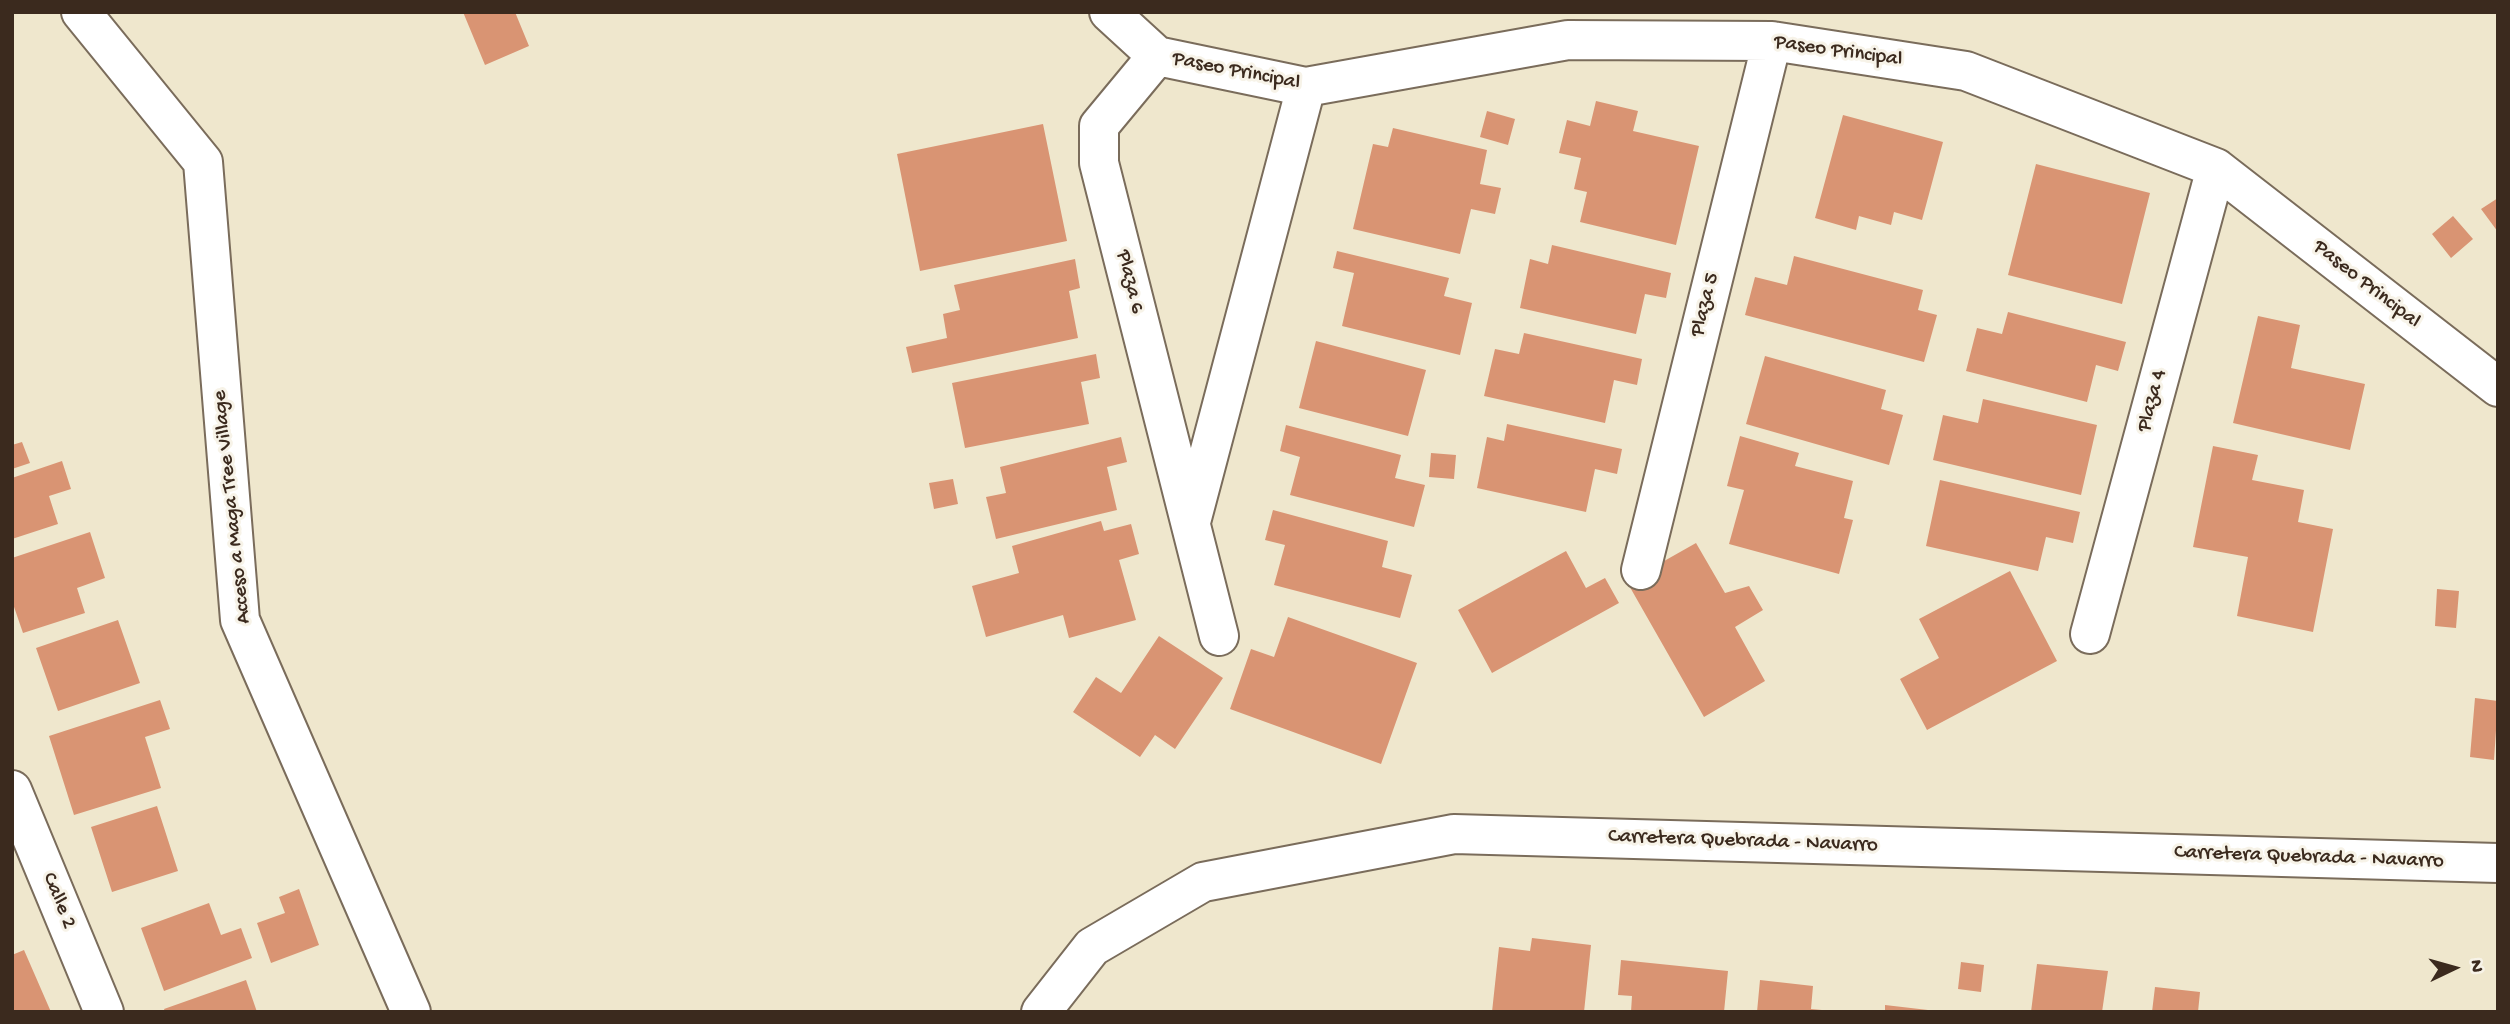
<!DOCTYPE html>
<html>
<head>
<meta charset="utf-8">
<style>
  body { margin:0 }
  #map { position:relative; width:2510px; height:1024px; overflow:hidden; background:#efe7cd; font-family:"Gochi Hand",sans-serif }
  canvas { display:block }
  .frame { position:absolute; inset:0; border:14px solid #3b2a1e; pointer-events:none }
  .north { position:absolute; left:2419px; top:933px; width:70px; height:70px; -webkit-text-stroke:5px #f7f3e8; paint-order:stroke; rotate:85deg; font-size:19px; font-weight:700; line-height:28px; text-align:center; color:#3b2a1e }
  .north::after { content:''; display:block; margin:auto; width:24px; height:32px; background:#3b2a1e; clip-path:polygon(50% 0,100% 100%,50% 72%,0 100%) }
</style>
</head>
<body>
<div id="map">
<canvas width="2510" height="1024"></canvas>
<div class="frame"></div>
<div class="north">N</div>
</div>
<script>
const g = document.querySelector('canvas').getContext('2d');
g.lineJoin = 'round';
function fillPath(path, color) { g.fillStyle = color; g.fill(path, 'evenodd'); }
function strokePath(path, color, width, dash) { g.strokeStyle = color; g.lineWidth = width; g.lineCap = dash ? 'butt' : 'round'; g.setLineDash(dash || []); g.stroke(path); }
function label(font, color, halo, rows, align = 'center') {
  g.font = font + ' "Gochi Hand",sans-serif'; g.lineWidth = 6; g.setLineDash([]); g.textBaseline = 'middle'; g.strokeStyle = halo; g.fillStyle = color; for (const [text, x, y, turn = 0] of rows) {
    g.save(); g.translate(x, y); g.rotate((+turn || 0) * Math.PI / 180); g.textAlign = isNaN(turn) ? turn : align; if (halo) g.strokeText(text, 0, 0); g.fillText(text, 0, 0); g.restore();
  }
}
const building = new Path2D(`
  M463,12H515L529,46L485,65Z
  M1596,101L1638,111L1633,131L1699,146L1676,245L1580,222L1587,192L1574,189L1581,158L1559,153L1567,120L1590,126Z
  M1487,111L1515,119L1508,145L1480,137Z
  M1843,115L1943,142L1922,220L1894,212L1891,225L1859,216L1856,230L1815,218Z
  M1043,124L1067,241L920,271L897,154Z
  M1393,128L1487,150L1480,184L1501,188L1495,214L1471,209L1460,254L1353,229L1373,144L1388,147Z
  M2036,164L2150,193L2122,304L2008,275Z
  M2498,198V232L2481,209Z
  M2453,216L2473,239L2451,258L2432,234Z
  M1552,245L1671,273L1666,298L1645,294L1636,334L1520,308L1530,259L1548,264Z
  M1337,251L1449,278L1444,296L1472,303L1460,355L1342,326L1354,273L1333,268Z
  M1794,256L1923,290L1918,310L1937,315L1924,362L1745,315L1755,277L1787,285Z
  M1075,259L1080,288L1069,291L1078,338L912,373L906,347L947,338L943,314L960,310L954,285Z
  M2008,312L2126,342L2118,371L2096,365L2087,402L1966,371L1977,328L2002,334Z
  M2258,316L2300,325L2291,368L2365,384L2350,450L2233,423Z
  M1524,333L1642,359L1637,385L1614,380L1605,423L1484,396L1495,349L1519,354Z
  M1316,341L1426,370L1408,436L1299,408Z
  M1096,354L1100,378L1081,382L1089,424L965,448L952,383Z
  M1765,356L1886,390L1881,409L1903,415L1889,465L1746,424Z
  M1983,399L2097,425L2081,495L1933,460L1943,415L1978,423Z
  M1507,424L1622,449L1617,474L1595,469L1586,512L1477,488L1487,437L1504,441Z
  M1286,425L1401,455L1395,478L1425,485L1414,527L1290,495L1300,457L1280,451Z
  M1740,436L1799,453L1795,466L1853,481L1844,518L1853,520L1839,574L1729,544L1744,490L1727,486Z
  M1121,437L1127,462L1107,467L1117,510L996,539L986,497L1006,493L1000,467Z
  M22,442L30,463L12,469V445Z
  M2213,446L2258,455L2252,480L2304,490L2298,522L2333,529L2313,632L2237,616L2248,557L2193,547Z
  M1431,453L1456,455L1454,479L1429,477Z
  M62,461L71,489L49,496L58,524L12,539V478Z
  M953,479L958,504L934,509L929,483Z
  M1940,480L2080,512L2073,543L2046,537L2038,571L1926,546Z
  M1273,510L1388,541L1382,567L1412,575L1400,618L1274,585L1285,545L1265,540Z
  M1101,521L1104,531L1131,524L1139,554L1119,560L1136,620L1069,638L1063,615L986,637L972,586L1019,573L1012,546Z
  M90,532L105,578L77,588L85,613L23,633L12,601V558Z
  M1696,543L1725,593L1749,586L1763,610L1735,627L1765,681L1704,717L1627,582Z
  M1566,551L1586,588L1605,578L1619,603L1492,673L1458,610Z
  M2010,571L2057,661L1927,730L1900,679L1939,658L1919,619Z
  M2437,589L2459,591L2456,628L2435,626Z
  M1288,617L1417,663L1381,764L1230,709L1251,649L1274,657Z
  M118,620L140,683L58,711L36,648Z
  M1159,636L1223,678L1175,749L1155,735L1140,757L1073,712L1096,677L1121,693Z
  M2475,698L2498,701L2494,760L2470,757Z
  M160,700L170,729L145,737L161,788L74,815L49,736Z
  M157,806L178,871L112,892L91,827Z
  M299,889L319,945L271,963L257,923L285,913L279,897Z
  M209,903L221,935L241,928L252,958L164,991L141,928Z
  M1532,938L1591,945L1584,1012H1492L1499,947L1530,951Z
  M24,950L51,1012H12V955Z
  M1621,960L1728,971L1724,1012H1631L1632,996L1618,995Z
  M1961,962L1984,965L1981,992L1958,989Z
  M2037,964L2108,971L2102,1012H2031Z
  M246,980L257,1012H165L164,1009Z
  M1760,980L1813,986L1811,1009L1822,1010V1012H1757Z
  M2155,987L2200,992L2198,1012H2152Z
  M1885,1005L1928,1010V1012H1885Z`);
const minor = new Path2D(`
  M81,12L203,162L240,620L411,1012
  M1109,12L1157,56L1306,87L1568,40L1772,41L1966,71L2216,168L2498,387
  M1157,56L1099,126V163L1219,636
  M1191,522L1306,87
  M1641,570L1772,41
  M2090,634L2216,168
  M12,790L104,1012
  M1041,1012L1092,947L1203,882L1454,834L2498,863`);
const streetNames = [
  ["Paseo Principal",1838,52,8],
  ["Paseo Principal",1236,72,11],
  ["Plaza 6",1129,282,76],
  ["Paseo Principal",2366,285,38],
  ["Plaza 5",1706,305,-76],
  ["Plaza 4",2153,401,-75],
  ["Acceso a Maga Tree Village",233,507,-96],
  ["Carretera Quebrada - Navarro",1743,842,2],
  ["Carretera Quebrada - Navarro",2309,858,2],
  ["Calle 2",58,901,68]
];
fillPath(building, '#d99473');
strokePath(minor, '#7a6c5b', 42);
strokePath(minor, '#fff', 38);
label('21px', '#3b2a1e', '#f7f3e8', streetNames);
</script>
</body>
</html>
